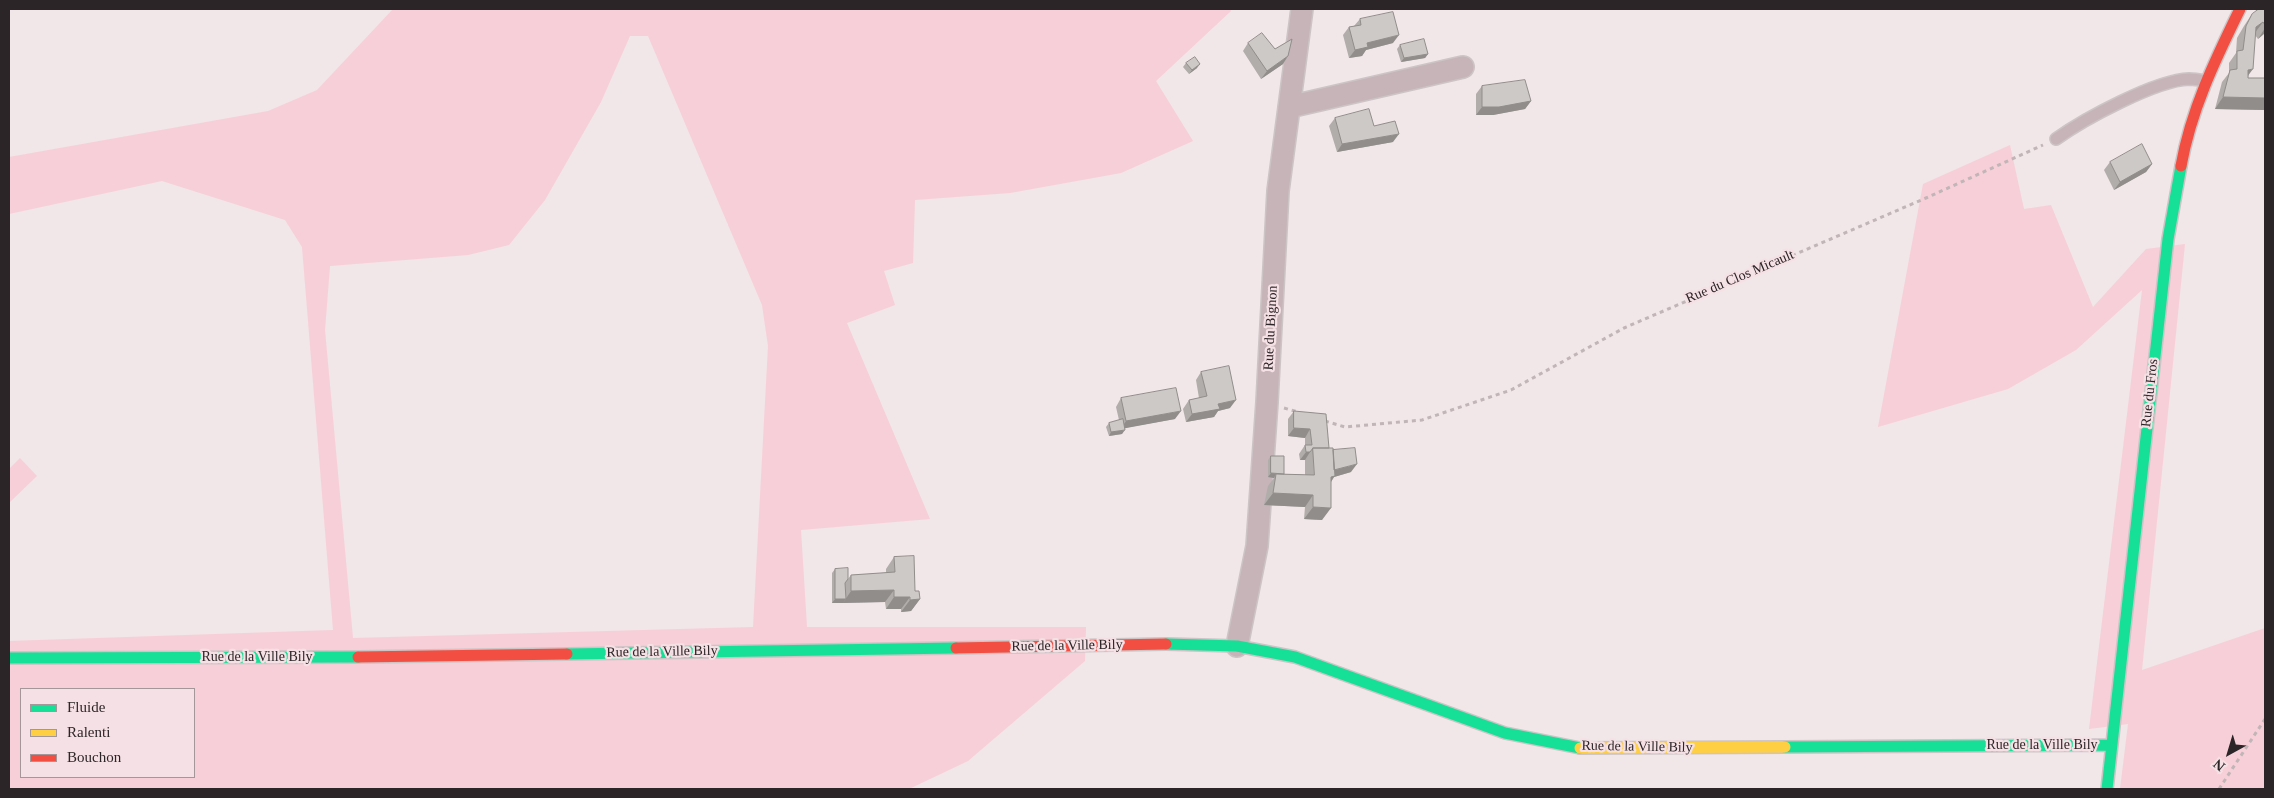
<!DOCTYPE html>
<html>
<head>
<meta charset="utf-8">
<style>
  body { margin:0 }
  #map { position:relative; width:2274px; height:798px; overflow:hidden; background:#f1e6e8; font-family:"Times New Roman",serif }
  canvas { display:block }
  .frame { position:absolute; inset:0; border:10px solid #2c2527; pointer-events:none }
  .legend { position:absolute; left:20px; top:688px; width:175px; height:90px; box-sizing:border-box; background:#f5e1e5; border:1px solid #a59699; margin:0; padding:6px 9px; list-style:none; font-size:15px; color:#2c2527 }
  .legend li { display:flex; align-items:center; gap:10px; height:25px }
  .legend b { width:25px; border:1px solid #a59699 }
  .north { position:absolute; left:2204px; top:728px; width:50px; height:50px; -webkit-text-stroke:4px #f5e1e5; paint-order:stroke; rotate:219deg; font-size:14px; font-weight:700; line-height:20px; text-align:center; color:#2c2527 }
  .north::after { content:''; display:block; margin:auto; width:18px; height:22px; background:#2c2527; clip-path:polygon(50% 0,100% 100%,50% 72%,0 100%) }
</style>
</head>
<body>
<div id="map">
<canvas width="2274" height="798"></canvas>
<div class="frame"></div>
<ul class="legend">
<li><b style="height:6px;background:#16e098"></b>Fluide</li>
<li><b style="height:6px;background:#ffcf43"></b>Ralenti</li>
<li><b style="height:6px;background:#f24e42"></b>Bouchon</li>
</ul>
<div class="north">N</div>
</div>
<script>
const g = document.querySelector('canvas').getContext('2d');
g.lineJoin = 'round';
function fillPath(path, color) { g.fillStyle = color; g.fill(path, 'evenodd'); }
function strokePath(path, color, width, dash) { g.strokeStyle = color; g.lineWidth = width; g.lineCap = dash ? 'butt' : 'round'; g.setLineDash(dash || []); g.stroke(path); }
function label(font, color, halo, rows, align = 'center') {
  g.font = font + ' "Times New Roman",serif'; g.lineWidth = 4.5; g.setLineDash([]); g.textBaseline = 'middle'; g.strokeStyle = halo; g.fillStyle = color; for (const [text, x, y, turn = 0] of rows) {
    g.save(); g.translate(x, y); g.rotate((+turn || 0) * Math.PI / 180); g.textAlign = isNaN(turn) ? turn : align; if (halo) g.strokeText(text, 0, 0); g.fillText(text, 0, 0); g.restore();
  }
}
const green = new Path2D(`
  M393,9H1230L1231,11L1156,81L1193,141L1121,173L1010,193L915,200L913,263L884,271L895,305L847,323L930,519L801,530L807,627H1086L1085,661L968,761L909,789H9V641L333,630L302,247L285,220L162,181L9,214V157L268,111L317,90ZM630,36H648L762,305L768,346L753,627L353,638L325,330L330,266L468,255L509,245L545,200L601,102ZM21,689H194V777H21Z
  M2010,145L2024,209L2051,205L2093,307L2146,249L2185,244L2142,670L2265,628V789H2120L2128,724L2089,729L2142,290L2076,350L2008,389L1878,427L1923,184Z
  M20,458L37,476L9,503V469Z`);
const path = new Path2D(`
  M1284,408L1298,412
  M1325,421L1345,427L1422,420L1511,390L1624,328L1926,198L2043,145
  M2219,789L2265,719`);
const lane = new Path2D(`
  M2056,139C2084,119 2156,80 2189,79C2194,79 2200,80 2205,81`);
const street = new Path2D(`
  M1289,107L1463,67
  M1237,646L1257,546L1267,402L1278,191L1302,9`);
const fast = new Path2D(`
  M1166,644L1237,646L1295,657L1505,733L1580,748
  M567,654L956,648
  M9,658L358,657
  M1785,747L2110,745
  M2107,789L2168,239L2181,166`);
const slow = new Path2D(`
  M1580,748L1785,747`);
const jam = new Path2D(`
  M2181,166C2191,110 2215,60 2240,9
  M956,648L1166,644
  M358,657L567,654`);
const wall = new Path2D(`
  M2265,9V33L2258,39L2255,35L2248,78H2265V110L2215,109L2222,82L2229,73V63L2236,53L2237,38L2244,26L2252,14Z
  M1360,19L1393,43L1366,50L1362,56L1349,58L1343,35L1349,27L1354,26Z
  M1248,43L1283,64L1261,79L1243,51Z
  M1400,45L1428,54L1425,58L1401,62L1397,49Z
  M1186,63L1197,68L1189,74L1183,67Z
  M1482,86L1531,101L1525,109L1493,115H1476V94Z
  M1335,118L1374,126L1393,142L1337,152L1329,126Z
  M2110,162L2152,164L2146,172L2114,190L2104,170Z
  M1201,372L1230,408L1218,411L1214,417L1186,422L1183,409L1189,400L1199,398L1196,380Z
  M1121,398L1175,419L1124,428L1122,434L1109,436L1106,427L1109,423L1119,420L1116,407Z
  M1294,411L1329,448L1333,450L1351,472L1334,477L1331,482L1322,520L1304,519L1305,507L1264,505L1268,486L1274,478L1268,477V460L1271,456L1284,474L1305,475V460H1300L1299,454L1305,445V438L1288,436V419Z
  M894,557L920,599L911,611L901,612V609H886L885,602L832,603V573L835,569L848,579L851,575L886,573V569Z`);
const shadedWall = new Path2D(`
  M2263,22L2254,34L2256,27Z
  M2265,28V33L2258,39Z
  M1399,35L1393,43L1366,50L1362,56L1349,58L1355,50L1367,43Z
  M1428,54L1425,58L1401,62L1404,58Z
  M1288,56L1283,64L1261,79L1267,71Z
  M1200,64L1197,68L1189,74L1192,70Z
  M2253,69L2244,81L2248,70Z
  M2223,97L2265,98V110L2215,109Z
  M1531,101L1525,109L1493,115H1476L1482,107Z
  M1399,134L1393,142L1337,152L1342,144Z
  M2152,164L2146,172L2114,190L2120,182Z
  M1236,400L1230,408L1218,411L1214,417L1186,422L1192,414L1218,404Z
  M1181,411L1175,419L1121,429L1126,421Z
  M1294,428L1310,429L1305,438L1288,436Z
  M1125,430L1122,434L1109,436L1111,432Z
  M1306,452H1310L1305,460H1300Z
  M1357,464L1351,472L1334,477L1327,488L1332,471Z
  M1271,473L1284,474H1276L1274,478L1268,477Z
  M1273,493L1313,495L1305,507L1264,505Z
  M1313,507L1331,508L1322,520L1304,519Z
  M894,590L885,602L843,603L851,591Z
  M894,597H910L901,609H886Z
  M835,599H846L843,603H832Z
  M920,599L911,611L901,612L910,600Z`);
const building = new Path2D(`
  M2259,9H2265V25L2263,22L2256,27L2253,69L2248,70V78H2265V98L2223,97L2230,70L2237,69V51L2243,50L2246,26L2252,14Z
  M1393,12L1399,35L1367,43L1368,47L1355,50L1349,27L1361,25L1360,19Z
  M1262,33L1275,49L1292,39L1288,56L1267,71L1248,43Z
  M1424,39L1428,54L1404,58L1400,45Z
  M1195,57L1200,64L1192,70L1186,63Z
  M1525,80L1531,101L1499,107H1482V86Z
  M1369,109L1374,126L1395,121L1399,134L1342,144L1335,118Z
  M2142,144L2152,164L2120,182L2110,162Z
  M1229,366L1236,400L1218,404L1220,409L1192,414L1189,400L1207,396L1201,372Z
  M1176,388L1181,411L1126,421L1121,398Z
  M1294,411L1326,414L1329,448H1313L1310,452H1306L1305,445H1312L1310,429L1294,428Z
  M1123,419L1125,430L1111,432L1109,423Z
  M1313,448H1333L1335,476L1331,477V508L1313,507V495L1273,493L1276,474L1314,475Z
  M1355,448L1357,464L1334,470L1333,450Z
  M1271,456H1284V474L1271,473Z
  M914,556L915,591H919L920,599L910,600V597H894V590L851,591V575L895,572L894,557Z
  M848,568V579L845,583L846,599H835V569Z`);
const streetNames = [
  ["Rue du Clos Micault",1740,277,-23],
  ["Rue du Bignon",1271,328,-87],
  ["Rue du Fros",2150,393,-84],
  ["Rue de la Ville Bily",1067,646,-1],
  ["Rue de la Ville Bily",662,652,-1],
  ["Rue de la Ville Bily",257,657],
  ["Rue de la Ville Bily",2042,745],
  ["Rue de la Ville Bily",1637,747,1]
];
fillPath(green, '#f7cfd8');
strokePath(lane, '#cdc4c6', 14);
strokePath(street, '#cdc4c6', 24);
strokePath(fast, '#cdc4c6', 14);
strokePath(slow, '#cdc4c6', 14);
strokePath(jam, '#cdc4c6', 14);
strokePath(path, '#c1b5b7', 3, [4, 4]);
strokePath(lane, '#c6b4b8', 11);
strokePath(street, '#c6b4b8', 21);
strokePath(fast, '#16e098', 11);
strokePath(slow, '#ffcf43', 11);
strokePath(jam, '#f24e42', 11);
fillPath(wall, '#b0adab');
fillPath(shadedWall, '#908d8b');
fillPath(building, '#cdc9c7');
strokePath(building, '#908d8b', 1);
label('14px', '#2c2527', '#f5e1e5', streetNames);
</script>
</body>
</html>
